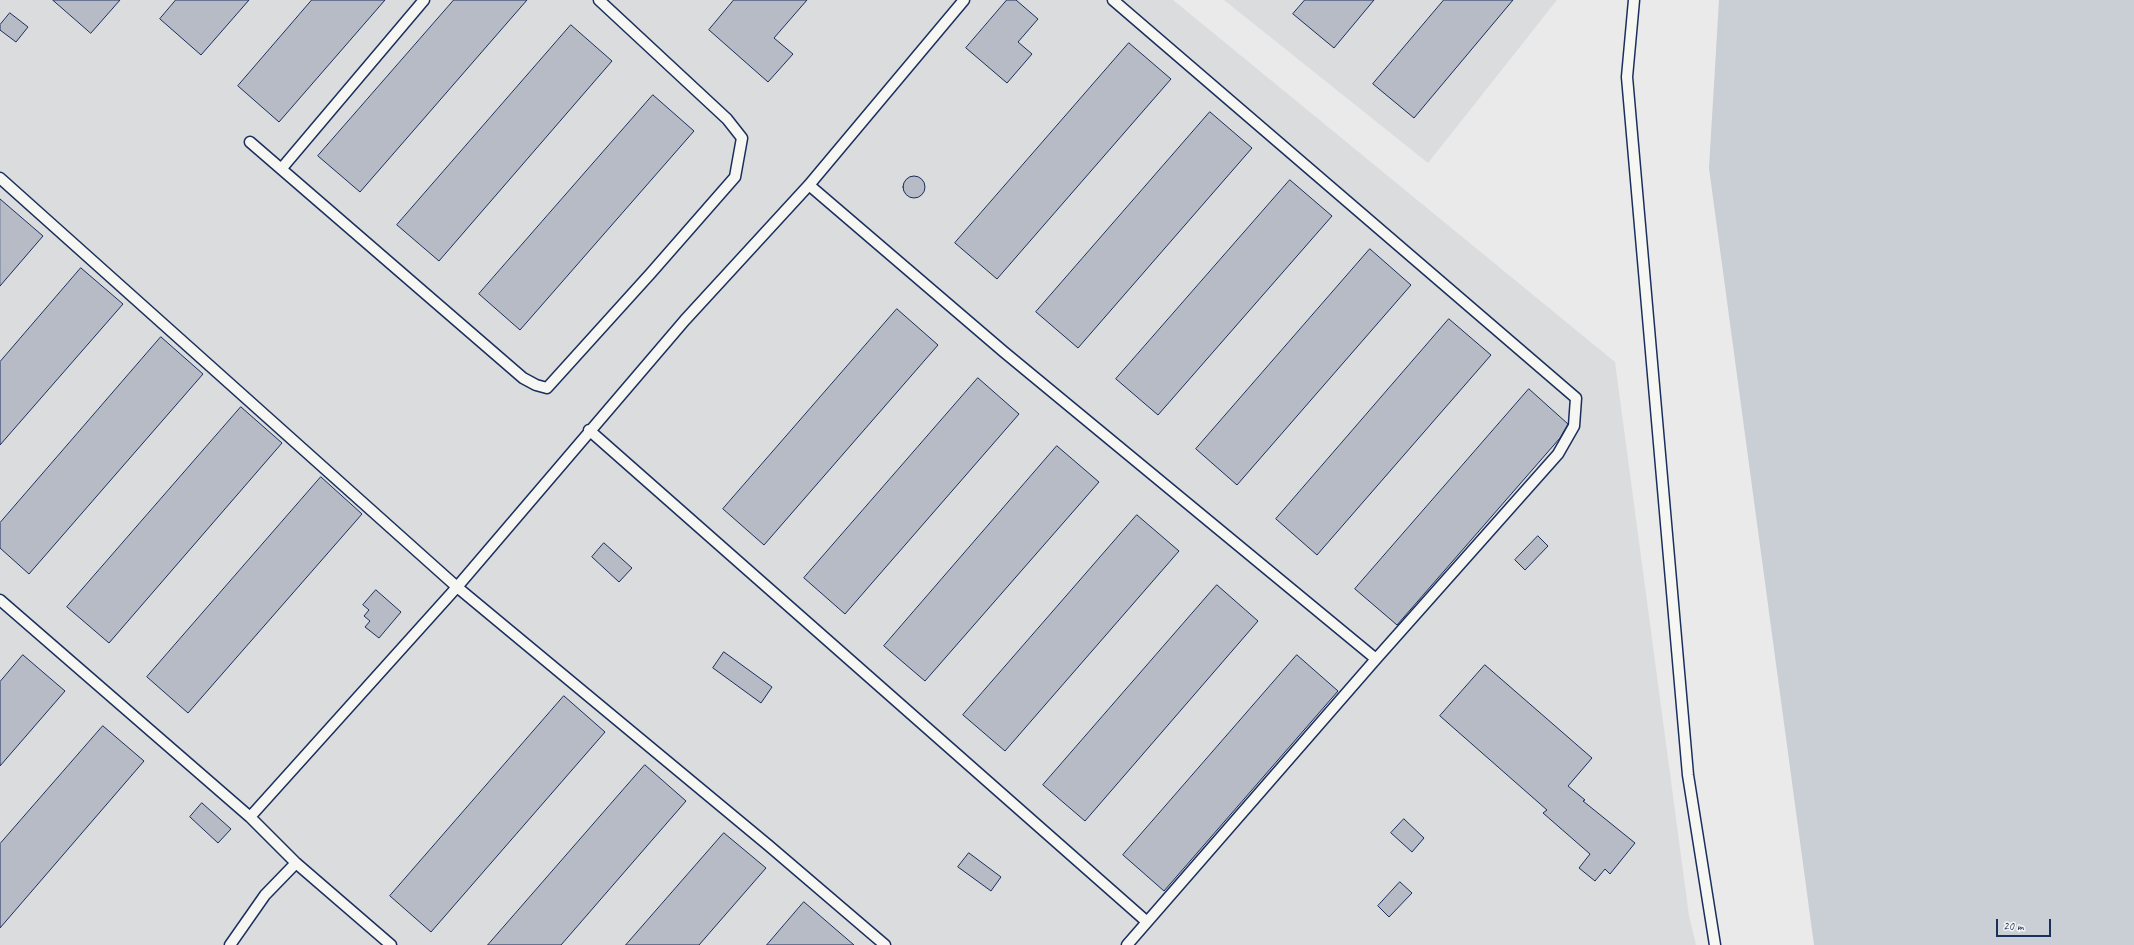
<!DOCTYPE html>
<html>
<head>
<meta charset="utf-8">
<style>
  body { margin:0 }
  #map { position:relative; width:2134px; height:945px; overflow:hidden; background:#e9eae9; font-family:Caveat,sans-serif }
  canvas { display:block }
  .scale { position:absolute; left:1996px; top:919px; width:55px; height:18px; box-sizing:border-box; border:2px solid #1b2f5e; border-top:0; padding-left:5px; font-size:12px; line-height:14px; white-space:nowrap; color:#1b2f5e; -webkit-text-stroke:3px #f6f6f2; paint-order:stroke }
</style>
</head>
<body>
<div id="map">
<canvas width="2134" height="945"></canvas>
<div class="scale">20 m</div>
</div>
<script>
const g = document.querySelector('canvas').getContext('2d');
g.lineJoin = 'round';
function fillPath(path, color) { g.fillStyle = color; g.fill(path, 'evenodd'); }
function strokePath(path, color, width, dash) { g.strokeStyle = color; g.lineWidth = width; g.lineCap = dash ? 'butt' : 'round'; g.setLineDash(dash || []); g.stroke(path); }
const built = new Path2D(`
  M0,0H1173L1615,362L1689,916L1696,945H0Z
  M1224,0H1557L1428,163Z`);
const green = new Path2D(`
  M1719,0H2134V945H1814L1709,168Z`);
const building = new Path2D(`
  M53,0H120L91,33Z
  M176,0H249L201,55L160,19Z
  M312,0H385L279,122L238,86Z
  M454,0H527L360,192L318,156Z
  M734,0H807L774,38L793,54L768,82L709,30Z
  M1007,0H1016L1038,19L1018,42L1032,54L1007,83L966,48Z
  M1305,0H1374L1334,48L1293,14Z
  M1444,0H1513L1414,118L1373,84Z
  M10,13L28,27L16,42L0,30V25Z
  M571,25L612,61L439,261L397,225Z
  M1129,43L1171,79L997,279L955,243Z
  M653,95L694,131L520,330L479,294Z
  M1210,112L1252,148L1078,348L1036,312Z
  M903 187a11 11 0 1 1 22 0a11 11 0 1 1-22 0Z
  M1290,180L1332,216L1158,415L1116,379Z
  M0,199L43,236L0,286Z
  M1370,249L1411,285L1237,485L1196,449Z
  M81,268L123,304L0,445V362Z
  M897,309L938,345L764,545L723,509Z
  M1449,319L1491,355L1317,555L1276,519Z
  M161,337L203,374L29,574L0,548V523Z
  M978,378L1019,414L845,614L804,578Z
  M1529,389L1568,424L1560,438L1397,625L1355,589Z
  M241,407L282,443L109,643L67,607Z
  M1057,446L1099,482L925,681L884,646Z
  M321,477L362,514L188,713L147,677Z
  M1137,515L1179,551L1005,751L963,715Z
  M1538,536L1548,546L1525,570L1515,560Z
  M604,543L632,568L619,582L592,557Z
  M1217,585L1258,621L1085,821L1043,785Z
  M376,590L401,612L379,638L365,627L370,621L364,616L369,610L363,605Z
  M724,652L772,687L761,703L713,668Z
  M23,655L65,691L0,766V682Z
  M1297,655L1338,691L1164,891L1123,855Z
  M1485,665L1592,758L1568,786L1585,800L1583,801L1635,843L1610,874L1605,869L1595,881L1579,868L1590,854L1543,813L1547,810L1440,716Z
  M564,696L605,732L431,932L390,896Z
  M103,726L144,761L0,928V844Z
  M645,765L686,801L561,945H488Z
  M202,803L231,829L218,843L190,817Z
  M1404,819L1424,838L1412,852L1391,833Z
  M724,833L766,868L699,945H626Z
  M969,853L1001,877L991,891L958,867Z
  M1400,882L1412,893L1389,917L1378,906Z
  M804,902L854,945H767Z`);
const lane = new Path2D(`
  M1113,0L1576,398L1574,426L1558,454L1376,659L1127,945
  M1634,0L1627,77L1688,775L1715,945
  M250,142L523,378L536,385L547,388L651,273L735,177L742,138L727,119L599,0
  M282,168L424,0
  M0,178L457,587L250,817L0,600
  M809,185L1004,352L1376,659
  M589,430L1146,921
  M250,817L296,863L391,945
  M230,945L265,895L296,863
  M885,945L768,845L457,587L685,320L809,185L964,0`);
fillPath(built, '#dadcde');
fillPath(green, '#caced5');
fillPath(building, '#b6bbc6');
strokePath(building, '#1b2f5e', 1);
strokePath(lane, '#1b2f5e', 13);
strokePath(lane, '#f6f6f2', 10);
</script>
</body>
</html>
